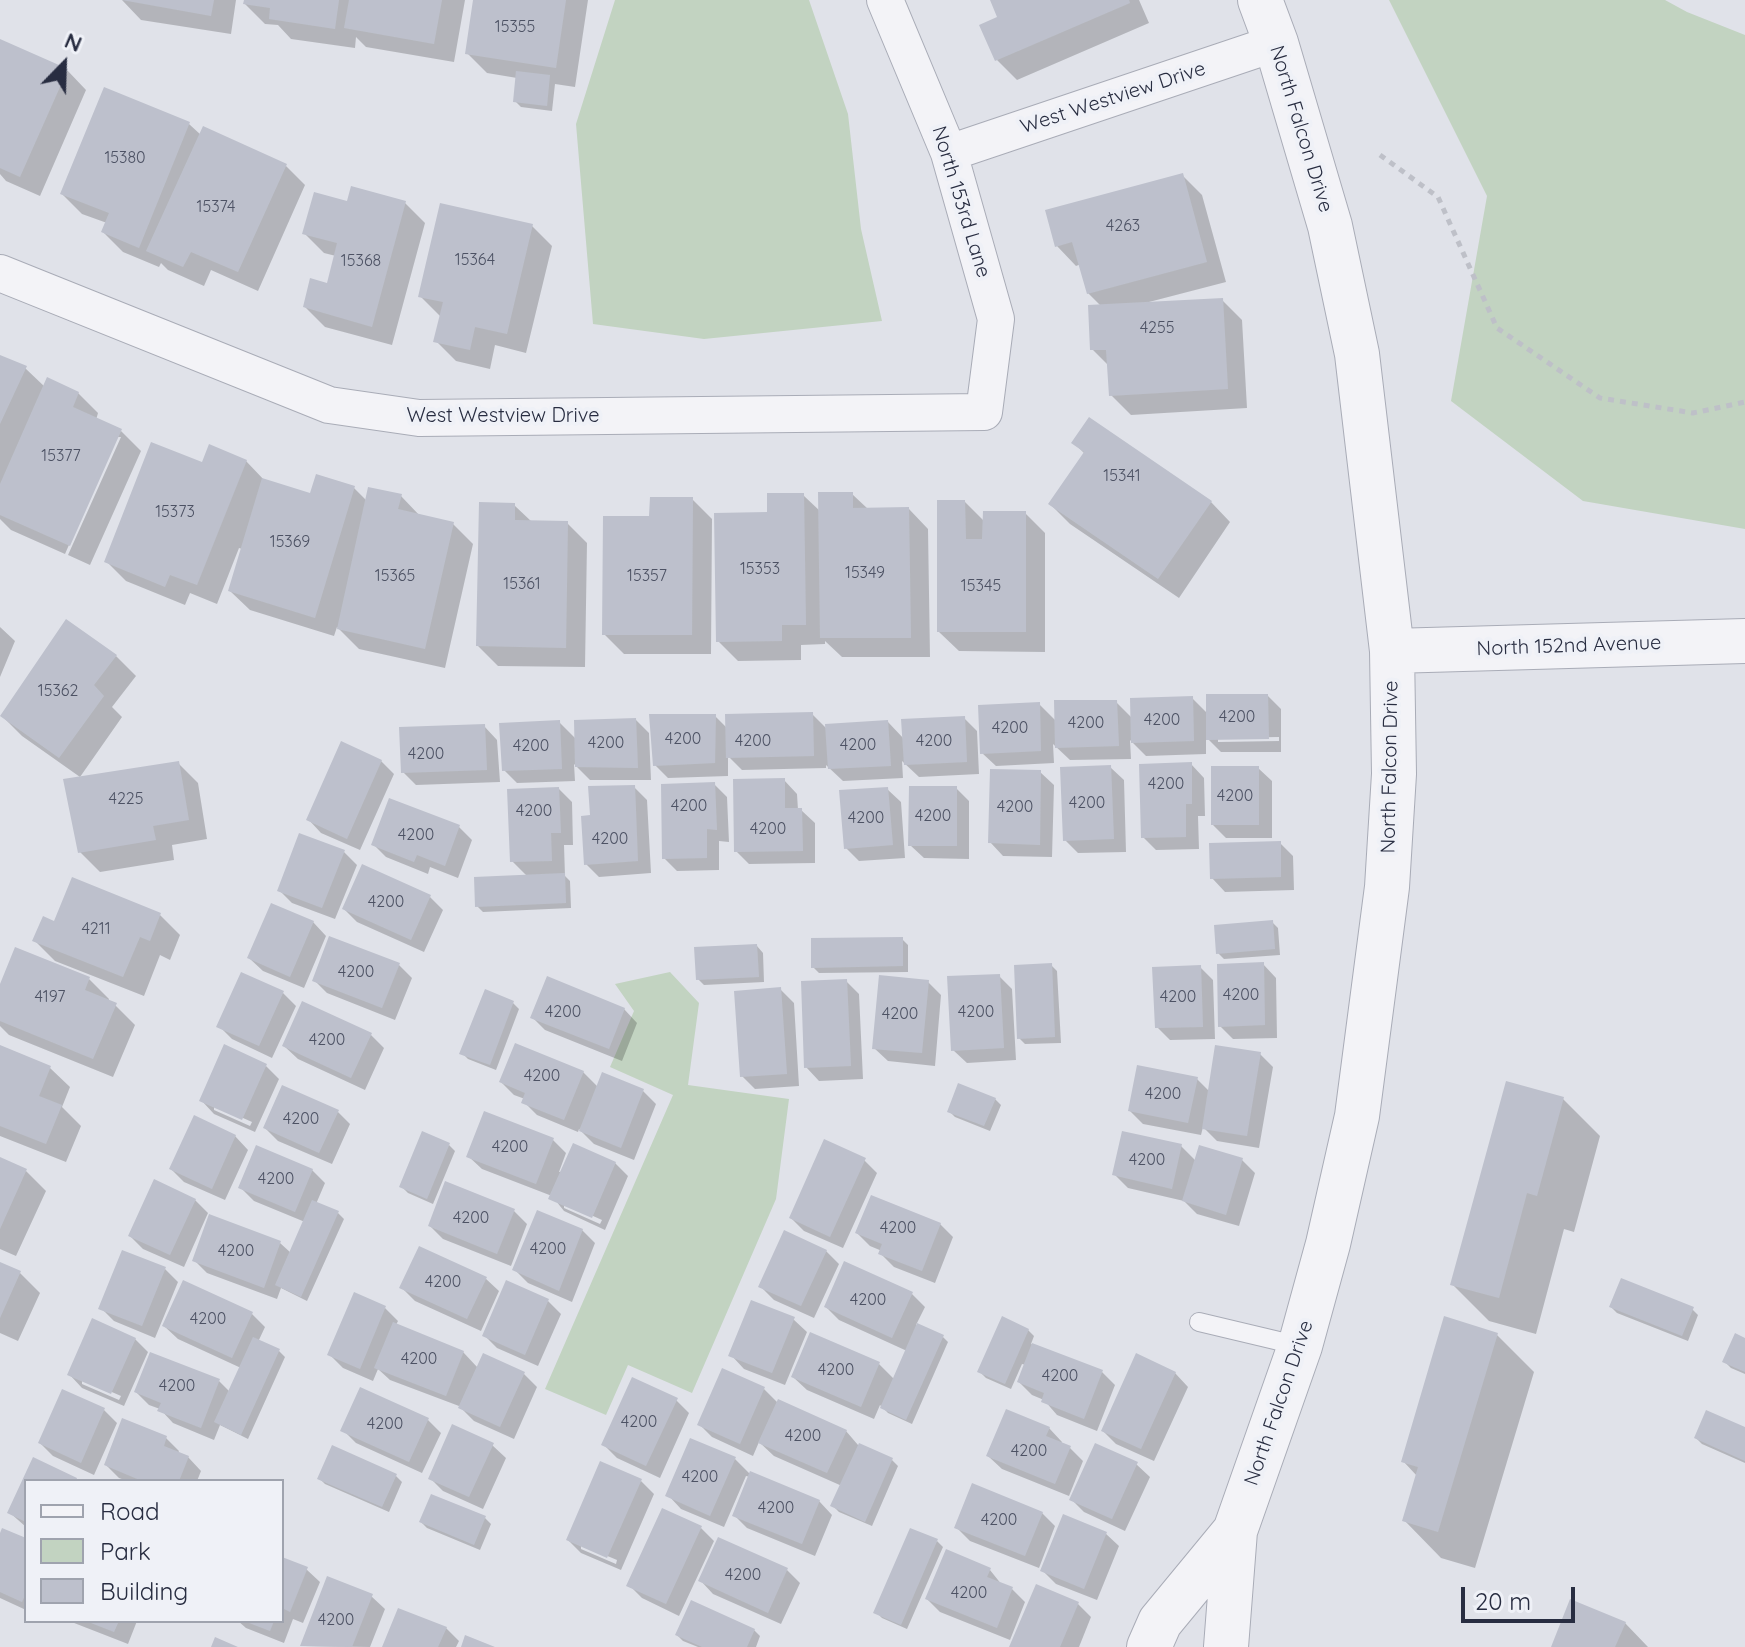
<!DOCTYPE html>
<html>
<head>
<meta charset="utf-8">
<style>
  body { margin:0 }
  #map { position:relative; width:1745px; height:1647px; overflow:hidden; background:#e0e2e9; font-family:Quicksand,sans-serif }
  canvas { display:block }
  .legend { position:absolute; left:24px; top:1479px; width:260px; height:144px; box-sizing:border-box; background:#eff1f7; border:2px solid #9fa3ae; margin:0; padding:10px 14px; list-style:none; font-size:24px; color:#282d41 }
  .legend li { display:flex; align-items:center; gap:16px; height:40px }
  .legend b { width:40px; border:2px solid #9fa3ae }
  .north { position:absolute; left:24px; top:24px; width:80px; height:80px; -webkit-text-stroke:6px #eff1f7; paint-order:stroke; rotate:23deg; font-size:22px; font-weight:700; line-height:32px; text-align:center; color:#282d41 }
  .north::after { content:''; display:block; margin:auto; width:28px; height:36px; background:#282d41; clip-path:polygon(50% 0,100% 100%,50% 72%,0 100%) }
  .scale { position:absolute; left:1461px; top:1587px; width:114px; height:36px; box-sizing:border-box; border:4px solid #282d41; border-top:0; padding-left:10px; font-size:24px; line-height:28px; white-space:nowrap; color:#282d41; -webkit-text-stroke:6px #eff1f7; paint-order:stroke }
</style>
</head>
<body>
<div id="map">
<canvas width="1745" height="1647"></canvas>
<ul class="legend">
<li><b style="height:10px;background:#f3f3f7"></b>Road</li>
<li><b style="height:22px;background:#c2d3c1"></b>Park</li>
<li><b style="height:22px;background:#bdc0cc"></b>Building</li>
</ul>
<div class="north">N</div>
<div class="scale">20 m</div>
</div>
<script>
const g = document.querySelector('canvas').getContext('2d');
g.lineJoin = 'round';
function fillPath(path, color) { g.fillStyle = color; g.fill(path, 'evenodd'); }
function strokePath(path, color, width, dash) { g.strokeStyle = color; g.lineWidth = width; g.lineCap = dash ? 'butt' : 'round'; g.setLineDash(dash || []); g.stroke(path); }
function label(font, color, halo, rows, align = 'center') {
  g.font = font + ' Quicksand,sans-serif'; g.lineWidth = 8; g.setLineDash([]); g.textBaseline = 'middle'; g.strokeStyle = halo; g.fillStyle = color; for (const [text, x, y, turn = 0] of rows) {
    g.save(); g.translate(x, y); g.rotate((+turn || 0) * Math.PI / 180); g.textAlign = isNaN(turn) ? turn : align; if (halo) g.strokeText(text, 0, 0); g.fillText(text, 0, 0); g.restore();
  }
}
const green = new Path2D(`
  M615,0H809L848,114L861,229L882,321L704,339L593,324L576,124Z
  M1389,0H1665L1687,12L1745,35V529L1583,501L1451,401L1487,196Z
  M670,972L699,1003L688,1085L789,1099L776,1199L692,1393L628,1365L606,1415L545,1389L673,1095L610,1067L634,1011L615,984Z`);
const shadow = new Path2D(`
  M122,0H236L231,34L141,20Z
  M246,0H465L454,62L366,47L356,37L355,48L291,39L278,25L265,24L245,4Z
  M475,0H588L575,87L555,84L552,111L521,107L515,101L517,78L487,73L467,53Z
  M992,0H1139L1149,23L1017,80L997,60L1000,18Z
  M0,41L67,70L86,90L40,196L6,181L0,174Z
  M105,89L189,124L201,135L285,165L305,185L258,291L211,270L204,286L168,270L161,263L159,267L123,252L103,232L107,223L82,214L62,194Z
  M1182,175L1202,195L1226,282L1149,302L1150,304L1222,300L1242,320L1247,408L1131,415L1111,395L1110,367L1092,349L1102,307L1088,293L1081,264L1076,266L1057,246Z
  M348,203H405L425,223L392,345L325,327L305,307L328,285L336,256L324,253L304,233Z
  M532,226L552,246L526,353L495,345L490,369L456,361L436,341L441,317L420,296Z
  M0,357L25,368L45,387L78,393L98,413L96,420L121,431L141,451L90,565L68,555L121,437H116L65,554L11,530L0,519Z
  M1074,443L1211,502L1230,522L1179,598L1070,524L1050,504L1085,454Z
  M246,461L266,482L312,496L354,488L367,501L401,496L421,517L453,524L473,544L445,668L359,649L337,627L334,636L250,610L230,591L242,549L239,548L217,604L190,593L185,605L126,581L106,561L203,464Z
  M852,494L868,509H909L928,529L930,657H842L825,641V644L801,645V660L738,661L718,641L769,514L803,495L821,512Z
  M692,499L712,519L711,654H624L604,634L651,518Z
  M965,502L985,522L1025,513L1045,533V652L959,651L939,632Z
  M514,505L532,522L567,523L587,543L585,667L498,666L478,646Z
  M0,627L15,641L0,677Z
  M116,656L136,676L112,707L122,717L80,777L22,736L2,716Z
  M1268,696L1281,709V752H1221L1206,737V754L1146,756L1130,740L1131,759L1070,760L1053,744L1054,763L996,766L982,753L1039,704L1056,721L1116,702L1132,718L1192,698L1208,714ZM1279,737V741L1218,742V738Z
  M812,714L828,730L888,722L904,739L964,718L977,731L979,774L919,777L902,761L903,778L843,781L826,765V768L742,770L728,756V776L668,778L655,765L715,716L728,729Z
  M636,720L649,733L651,780H590L574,764L575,781L517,783L504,770L559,722L576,739Z
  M484,726L497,740L500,782L416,785L403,772Z
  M381,761L394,774L360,850L321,833L308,819Z
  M178,763L198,783L207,839L172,845L174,860L100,872L80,852Z
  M1191,764L1204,778L1205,816H1198L1199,849L1156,850L1143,837Z
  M1110,767L1124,780L1126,852L1078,853L1065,840Z
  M1258,768L1272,781V838H1226L1213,825Z
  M1040,772L1054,785L1052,857L1003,856L990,842Z
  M784,780L797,794L798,810H801L815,823V863L749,864L736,851Z
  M714,784L727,797L729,842L719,841V870L677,871L664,858Z
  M634,787L647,800L651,873L599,877L586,864L592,816Z
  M956,788L969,801V859L924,858L910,845Z
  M559,789L572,802L573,845H564L565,876L570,881L571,908L483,912L477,906L527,876L512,861Z
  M887,789L901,802L905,858L859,861L846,848Z
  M459,827L472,840L458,878L430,867L428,874L386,857L373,844Z
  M1280,843L1293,856L1294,890L1225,892L1212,878Z
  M344,852L357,865L335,919L292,903L279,890Z
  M430,897L443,910L424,952L357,922L344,909Z
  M160,915L180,935L170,960L160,955L144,996L55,961L35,941L55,924Z
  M313,922L326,936L304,988L263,971L249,958Z
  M1272,922L1278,928L1280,955L1224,959L1218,953Z
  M902,939L908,945V972L819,973L813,967Z
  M757,946L763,953L764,982L704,985L698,979Z
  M1263,964L1276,978L1277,1038L1233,1039L1220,1026Z
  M399,965L412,978L395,1020L327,993L314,980Z
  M1051,965L1057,971L1061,1043L1025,1044L1019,1038Z
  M1200,967L1213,980L1215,1039L1170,1040L1157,1027Z
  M999,976L1012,989L1016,1060L967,1063L953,1050Z
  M89,979L109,999L108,1002L115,1005L135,1025L113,1077L9,1035L0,1026V989Z
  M846,981L859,994L863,1079L819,1081L806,1067Z
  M928,982L941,995L935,1066L888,1061L874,1048Z
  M780,989L794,1003L799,1086L755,1089L742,1076Z
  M283,993L296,1006L272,1058L232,1039L219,1026Z
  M513,1003L519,1009L496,1070L468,1059L462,1053Z
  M624,1009L637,1023L622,1061L545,1030L532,1017Z
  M371,1035L384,1048L365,1090L298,1059L284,1046Z
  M0,1048L50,1068L70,1087L62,1107L81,1126L66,1162L0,1136Z
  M1260,1054L1273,1067L1259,1148L1217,1141L1203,1127L1201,1135L1143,1124L1130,1111L1197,1079L1210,1092Z
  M266,1066L279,1079L255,1132L214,1114L201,1100ZM214,1105L252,1122L250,1126L214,1110Z
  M583,1072L598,1087L643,1091L656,1104L634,1160L594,1144L579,1129L578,1132L537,1115L524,1102L525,1099L514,1095L501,1082Z
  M995,1099L1001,1105L990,1131L955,1117L949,1111Z
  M1563,1099L1600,1136L1574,1232L1564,1229L1536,1334L1489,1321L1452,1284Z
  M337,1111L350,1124L332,1164L278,1141L265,1128Z
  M235,1136L248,1150L225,1200L184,1182L171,1169Z
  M553,1140L566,1153L559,1172L615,1163L628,1176L605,1230L564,1211L552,1196L482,1169L468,1156ZM564,1203L602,1220L600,1224L564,1208Z
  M449,1145L455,1151L433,1204L408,1193L402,1187Z
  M1181,1146L1196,1161L1242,1160L1255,1173L1239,1226L1197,1214L1184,1201L1128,1188L1115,1175Z
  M0,1159L26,1171L46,1191L16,1256L0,1249Z
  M864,1160L877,1173L843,1248L804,1231L791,1218Z
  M312,1170L325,1183L316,1204L338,1213L344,1219L307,1301L281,1288L277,1299L207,1273L194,1260L280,1243L291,1253L305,1222L254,1201L241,1188Z
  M195,1200L208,1213L184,1267L143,1249L130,1236Z
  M514,1211L527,1224L511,1266L443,1239L430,1226Z
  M940,1224L953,1237L935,1283L894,1267L881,1254L882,1251L870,1246L857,1233Z
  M582,1230L595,1243L572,1302L528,1283L515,1270Z
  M826,1251L839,1264L814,1318L774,1300L760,1286Z
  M0,1264L20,1273L40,1293L18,1341L0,1333Z
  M165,1269L178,1282L155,1338L114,1321L101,1308Z
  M485,1278L499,1291L481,1331L415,1301L402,1288Z
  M912,1294L925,1307L916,1325L942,1336L948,1342L912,1424L888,1413L880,1405L874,1419L807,1390L793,1377L879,1364L894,1379L907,1351L839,1320L826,1307Z
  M548,1301L561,1314L538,1366L497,1348L484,1335Z
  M1611,1307L1692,1309L1698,1315L1688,1341L1617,1313Z
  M385,1308L398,1321L396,1325L463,1352L478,1368L524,1374L537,1387L514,1439L474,1421L459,1406L390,1380L378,1369L373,1381L343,1368L330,1355Z
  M252,1314L265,1327L258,1342L279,1351L285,1357L248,1439L220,1425L214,1440L173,1423L160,1409L149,1405L136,1392L219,1381L230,1392L241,1368L178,1339L164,1326Z
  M793,1319L807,1332L785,1385L744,1369L731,1355Z
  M1028,1330L1034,1336L1031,1344L1102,1372L1115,1385L1097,1431L1057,1415L1044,1400L1032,1395L1019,1382L1026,1365L1022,1364L1011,1389L986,1378L980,1372Z
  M1497,1335L1534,1372L1475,1568L1441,1558L1404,1520L1417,1476L1403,1461Z
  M135,1339L148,1352L124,1406L82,1388L69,1374ZM82,1379L121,1396L119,1400L82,1384Z
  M1745,1340V1374L1731,1368L1725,1362Z
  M1175,1373L1188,1387L1154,1461L1116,1444L1103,1431Z
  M764,1389L778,1403L846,1431L858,1445L892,1460L898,1466L872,1526L839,1512L833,1506L842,1486L774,1456L759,1442L753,1456L712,1437L699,1424Z
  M63,1392L104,1410L117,1423L94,1475L53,1456L40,1443Z
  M676,1400L689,1413L660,1478L617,1458L604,1445Z
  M428,1420L441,1433L422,1473L356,1443L343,1430Z
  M1049,1428L1062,1442L1061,1444L1070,1448L1083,1461L1069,1496L1002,1469L988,1456Z
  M1745,1429V1463L1702,1444L1696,1438Z
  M166,1438L179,1451L178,1453L188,1457L201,1471L197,1481H127L119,1478L106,1465Z
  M492,1445L506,1458L483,1509L443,1491L430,1478Z
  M735,1459L749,1473L819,1501L832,1515L815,1556L747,1528L734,1515L750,1477L746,1476L724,1527L681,1509L668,1495Z
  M34,1460L77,1481H26V1527L9,1512Z
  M1136,1464L1150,1477L1125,1531L1084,1512L1071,1499Z
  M396,1476L402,1482L389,1512L325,1484L319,1478Z
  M641,1481L654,1494L621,1570L581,1553L568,1540ZM581,1545L617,1560L616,1564L581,1549Z
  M1042,1513L1055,1526L1039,1568L970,1541L956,1527Z
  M485,1518L491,1524L480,1550L427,1528L421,1522Z
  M701,1528L714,1541L679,1616L642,1598L629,1585Z
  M1105,1533L1119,1546L1097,1600L1056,1584L1043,1571Z
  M0,1538L26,1541V1610L0,1598Z
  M937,1541L943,1547L907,1629L882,1618L876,1612Z
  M947,1551L990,1570L1002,1585L1012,1589L1025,1602L1010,1640L940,1612L927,1599Z
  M282,1559L306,1569L320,1582L303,1623L293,1619L284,1643L246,1628L238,1621H282Z
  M787,1570L800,1583L781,1624L713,1594L700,1580Z
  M1037,1587L1078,1604L1091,1617L1079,1647H1011Z
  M371,1596L385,1609L370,1647L303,1646Z
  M69,1621H137L128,1644Z
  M1625,1623L1648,1647H1553Z
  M446,1628L459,1641L456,1647H384Z
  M754,1630L760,1636L756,1647H698L683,1641L677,1635Z`);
const building = new Path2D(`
  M122,0H214L211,16Z
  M244,0H339L335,29L269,19L270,8L243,4Z
  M349,0H442L434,44L344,28Z
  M473,0H566L556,68L465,54Z
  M990,0H1129L1130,3L995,61L979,25L997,17Z
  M0,39L68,69L20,177L0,168Z
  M516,71L550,75L547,106L513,102Z
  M104,87L190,122L139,248L101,232L109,213L60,194Z
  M203,126L287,164L238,272L191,252L183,267L146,251Z
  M1183,173L1207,262L1087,294L1072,242L1055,247L1045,210Z
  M351,186L406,201L372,327L303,307L310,278L327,283L337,243L302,234L314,192L347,201Z
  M440,203L533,224L507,334L475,327L470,350L433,342L443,302L418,297Z
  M1223,298L1228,389L1109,396L1106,350H1090L1088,305Z
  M0,355L27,366L0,424Z
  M47,377L79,392L73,407L122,429L70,546L0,515V484Z
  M1089,417L1212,501L1158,579L1048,504L1084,452L1071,443Z
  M151,442L202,462L209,444L247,460L197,585L170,575L165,587L104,562Z
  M316,474L355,486L315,618L228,591L262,478L310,493Z
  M368,487L402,494L398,509L454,522L425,649L337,629Z
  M818,492H853V508L909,507L911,638H820Z
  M767,493H804L806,625H782V641L716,642L714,513L767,512Z
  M650,497H693L692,635H602L603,516H649Z
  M937,500H965L966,539H982L983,511H1026V632H937Z
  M479,502L515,503V520L568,521L566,648L476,646Z
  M66,619L117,655L94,685L104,696L59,758L0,716Z
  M1206,694H1268L1269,739L1206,740Z
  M1193,696L1194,741L1131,743L1130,698Z
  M1054,700H1117L1119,746L1055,748Z
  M1040,702L1041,751L980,754L978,705Z
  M813,712L814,756L726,758L725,714Z
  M649,714H716L715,763L653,766Z
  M965,716L967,762L904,765L901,719Z
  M636,718L638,768L575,767L574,720Z
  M560,720L562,769L502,771L499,723Z
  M888,720L891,766L828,769L825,724Z
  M485,724L487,770L401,773L399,727Z
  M341,741L382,760L347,839L306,820Z
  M179,761L189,820L153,826L156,840L78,853L63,779Z
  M1192,762V804H1186V837L1141,838L1139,764Z
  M1111,765L1114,839L1063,841L1060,767Z
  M1211,766H1259V825H1211Z
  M990,769L1041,770L1040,845L988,843Z
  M785,778V808H802L803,851L734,852L733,779Z
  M715,782L717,830L707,829V858L662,859L661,784Z
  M635,785L638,861L584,865L581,816L590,815L588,786Z
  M909,786H957V846H908Z
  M559,787L561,833H551L552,861L510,862L507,789Z
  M888,787L893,845L844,849L839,790Z
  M389,798L460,825L445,866L417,855L414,862L371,845Z
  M299,833L345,850L322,908L277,891Z
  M1281,841V877L1210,879L1209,843Z
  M362,864L431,895L411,940L342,909Z
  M565,873L566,903L475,907L474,877Z
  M72,877L161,913L150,941L140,937L123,977L32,941L43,916L54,921Z
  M271,903L314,921L290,977L247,958Z
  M1273,920L1275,949L1216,954L1214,925Z
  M329,936L400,963L382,1008L312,981Z
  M903,937V966L811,968V938Z
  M757,944L759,977L696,980L694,947Z
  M15,947L90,977L85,990L117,1003L93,1059L0,1021V984Z
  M1264,962L1265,1025L1218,1027L1217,964Z
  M1052,963L1055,1037L1017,1039L1014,965Z
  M1201,965L1203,1027L1155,1028L1152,967Z
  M241,972L284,991L259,1046L216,1027Z
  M1000,974L1004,1048L951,1051L947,976Z
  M879,975L929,980L922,1053L872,1049Z
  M547,976L625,1008L609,1049L530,1018Z
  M847,979L851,1066L804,1068L801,981Z
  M781,987L787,1074L740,1077L734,991Z
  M485,989L514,1001L490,1065L459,1054Z
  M302,1001L372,1033L351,1078L282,1046Z
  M515,1043L584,1071L564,1120L521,1103L525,1093L499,1082Z
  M224,1044L267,1064L242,1120L199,1101Z
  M0,1045L51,1066L39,1096L62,1105L46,1144L0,1126Z
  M1215,1045L1261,1052L1247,1136L1202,1129Z
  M1137,1065L1198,1077L1188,1123L1128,1111Z
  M602,1072L644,1089L621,1148L579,1131Z
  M1506,1081L1564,1097L1537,1196L1527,1193L1499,1298L1450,1285Z
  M958,1083L996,1098L984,1126L947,1112Z
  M282,1085L339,1110L319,1153L263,1128Z
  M484,1111L554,1138L536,1184L466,1157Z
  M194,1115L236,1135L212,1189L169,1169Z
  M422,1131L450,1143L427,1199L399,1187Z
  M1122,1131L1182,1144L1172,1189L1112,1175Z
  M824,1139L866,1158L830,1237L789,1218Z
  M573,1143L616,1162L592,1218L548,1199Z
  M256,1145L313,1169L295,1212L238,1188Z
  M1199,1145L1243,1158L1226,1215L1182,1201Z
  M0,1157L27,1169L0,1229Z
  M154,1179L196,1199L170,1255L128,1236Z
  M445,1181L515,1209L497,1254L428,1226Z
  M871,1195L941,1223L922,1271L878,1254L882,1244L855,1233Z
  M312,1200L339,1211L301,1297L275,1285Z
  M537,1210L583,1229L559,1291L512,1270Z
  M209,1214L281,1241L264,1288L192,1261Z
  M784,1230L827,1250L801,1306L758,1287Z
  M419,1246L487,1277L467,1319L399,1288Z
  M122,1250L166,1267L142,1326L98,1309Z
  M844,1261L913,1292L892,1338L824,1307Z
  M0,1262L21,1271L0,1318Z
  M1621,1278L1694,1307L1682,1336L1609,1307Z
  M183,1280L253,1312L232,1358L162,1326Z
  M506,1280L549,1299L525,1355L482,1336Z
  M354,1292L386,1306L360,1369L327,1355Z
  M751,1300L795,1317L772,1373L728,1356Z
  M1002,1316L1029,1329L1005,1384L977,1372Z
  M1444,1316L1498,1333L1438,1532L1402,1521L1418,1467L1401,1462Z
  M92,1318L136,1338L111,1394L67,1375Z
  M393,1322L464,1351L446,1396L374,1368Z
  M917,1323L944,1335L906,1420L880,1408Z
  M810,1332L880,1362L861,1407L791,1377Z
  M1735,1333L1745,1338V1372L1722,1362Z
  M253,1337L280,1349L241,1435L214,1422Z
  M1032,1343L1103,1370L1084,1419L1041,1402L1044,1393L1017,1382Z
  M150,1352L220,1379L201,1428L157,1411L161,1403L134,1392Z
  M483,1353L525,1372L500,1427L458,1408Z
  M1136,1353L1176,1372L1141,1449L1101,1431Z
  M722,1368L765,1387L740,1444L697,1425Z
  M632,1377L678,1398L646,1466L601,1445Z
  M360,1387L429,1418L409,1462L340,1431Z
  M62,1389L105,1408L81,1463L38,1443Z
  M778,1399L847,1430L827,1473L758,1443Z
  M1006,1409L1050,1427L1046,1436L1071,1446L1055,1484L986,1456Z
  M1706,1410L1745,1427V1461L1694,1438Z
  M122,1418L167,1436L164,1446L189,1456L179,1481H142L104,1465Z
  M452,1424L494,1443L469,1497L428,1479Z
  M690,1438L736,1457L710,1516L665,1496Z
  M859,1443L893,1458L865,1522L830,1506Z
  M1095,1443L1138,1462L1112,1519L1069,1500Z
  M332,1445L397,1474L382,1507L317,1479Z
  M33,1457L77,1478L76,1481H26V1522L7,1513Z
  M600,1461L642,1479L607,1558L566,1540Z
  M750,1471L820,1500L802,1544L732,1516Z
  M972,1483L1043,1512L1025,1556L954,1528Z
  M431,1494L486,1516L474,1545L419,1522Z
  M662,1508L702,1526L666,1604L626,1586Z
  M1063,1514L1107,1532L1084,1589L1040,1571Z
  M2,1528L26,1538V1593L22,1602L0,1592V1533Z
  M910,1528L938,1539L901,1625L873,1613Z
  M718,1537L788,1568L768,1613L698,1581Z
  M946,1549L991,1568L987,1577L1013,1587L997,1628L925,1599Z
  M282,1557L308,1567L290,1612L282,1608Z
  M327,1576L373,1594L352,1647L300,1646Z
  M1036,1584L1079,1602L1060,1647H1009Z
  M1570,1599L1626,1622L1615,1647H1551Z
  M691,1600L755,1629L747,1647H702L675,1635Z
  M398,1608L447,1627L438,1647H382Z
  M86,1621H119L114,1632Z
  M244,1621H274L270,1631Z
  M465,1635L495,1647H461Z
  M215,1637L238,1647H211Z`);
const path = new Path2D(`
  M1380,155L1438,197L1497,328L1600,398L1693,413L1745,402`);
const service = new Path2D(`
  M1199,1322L1300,1346`);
const minor = new Path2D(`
  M949,153L1276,43
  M0,273L329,405L419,418L984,412L996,319L949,153L885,0`);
const tertiary = new Path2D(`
  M1392,651L1745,641
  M1149,1647L1160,1622L1235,1531
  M1226,1647L1235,1531L1300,1346L1328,1244L1357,1116L1387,887L1394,774L1392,651L1357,354L1330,226L1276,43L1260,0`);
const numberNames = [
  ["15355",515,27],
  ["15380",125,158],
  ["15374",216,207],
  ["4263",1123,226],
  ["15364",475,260],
  ["15368",361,261],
  ["4255",1157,328],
  ["15377",61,456],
  ["15341",1122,476],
  ["15373",175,512],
  ["15369",290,542],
  ["15353",760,569],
  ["15349",865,573],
  ["15365",395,576],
  ["15357",647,576],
  ["15361",522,584],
  ["15345",981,586],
  ["15362",58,691],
  ["4200",1237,717],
  ["4200",1162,720],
  ["4200",1086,723],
  ["4200",1010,728],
  ["4200",683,739],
  ["4200",753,741],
  ["4200",934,741],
  ["4200",606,743],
  ["4200",858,745],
  ["4200",531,746],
  ["4200",426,754],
  ["4200",1166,784],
  ["4200",1235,796],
  ["4225",126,799],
  ["4200",1087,803],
  ["4200",689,806],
  ["4200",1015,807],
  ["4200",534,811],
  ["4200",933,816],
  ["4200",866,818],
  ["4200",768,829],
  ["4200",416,835],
  ["4200",610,839],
  ["4200",386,902],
  ["4211",96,929],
  ["4200",356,972],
  ["4200",1241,995],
  ["4197",50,997],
  ["4200",1178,997],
  ["4200",563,1012],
  ["4200",976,1012],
  ["4200",900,1014],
  ["4200",327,1040],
  ["4200",542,1076],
  ["4200",1163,1094],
  ["4200",301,1119],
  ["4200",510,1147],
  ["4200",1147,1160],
  ["4200",276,1179],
  ["4200",471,1218],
  ["4200",898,1228],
  ["4200",548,1249],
  ["4200",236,1251],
  ["4200",443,1282],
  ["4200",868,1300],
  ["4200",208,1319],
  ["4200",419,1359],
  ["4200",836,1370],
  ["4200",1060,1376],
  ["4200",177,1386],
  ["4200",639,1422],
  ["4200",385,1424],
  ["4200",803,1436],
  ["4200",1029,1451],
  ["4200",700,1477],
  ["4200",776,1508],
  ["4200",999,1520],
  ["4200",743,1575],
  ["4200",969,1593],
  ["4200",336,1620]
];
const streetNames = [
  ["West Westview Drive",1113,98,-18],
  ["North Falcon Drive",1301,129,73],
  ["North 153rd Lane",961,202,73],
  ["West Westview Drive",503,416],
  ["North 152nd Avenue",1569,646,-2],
  ["North Falcon Drive",1390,767,-89],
  ["North Falcon Drive",1279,1403,-71]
];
fillPath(green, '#c2d3c1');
fillPath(shadow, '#0003');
fillPath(building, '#bdc0cc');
strokePath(service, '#a9acb7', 20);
strokePath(minor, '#a9acb7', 38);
strokePath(tertiary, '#a9acb7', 46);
strokePath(path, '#bec0c8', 5, [6, 6]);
strokePath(service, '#f3f3f7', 18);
strokePath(minor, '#f3f3f7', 36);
strokePath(tertiary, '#f3f3f7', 44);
label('16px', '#4d5264', null, numberNames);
label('20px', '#282d41', '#eff1f7', streetNames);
</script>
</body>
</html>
